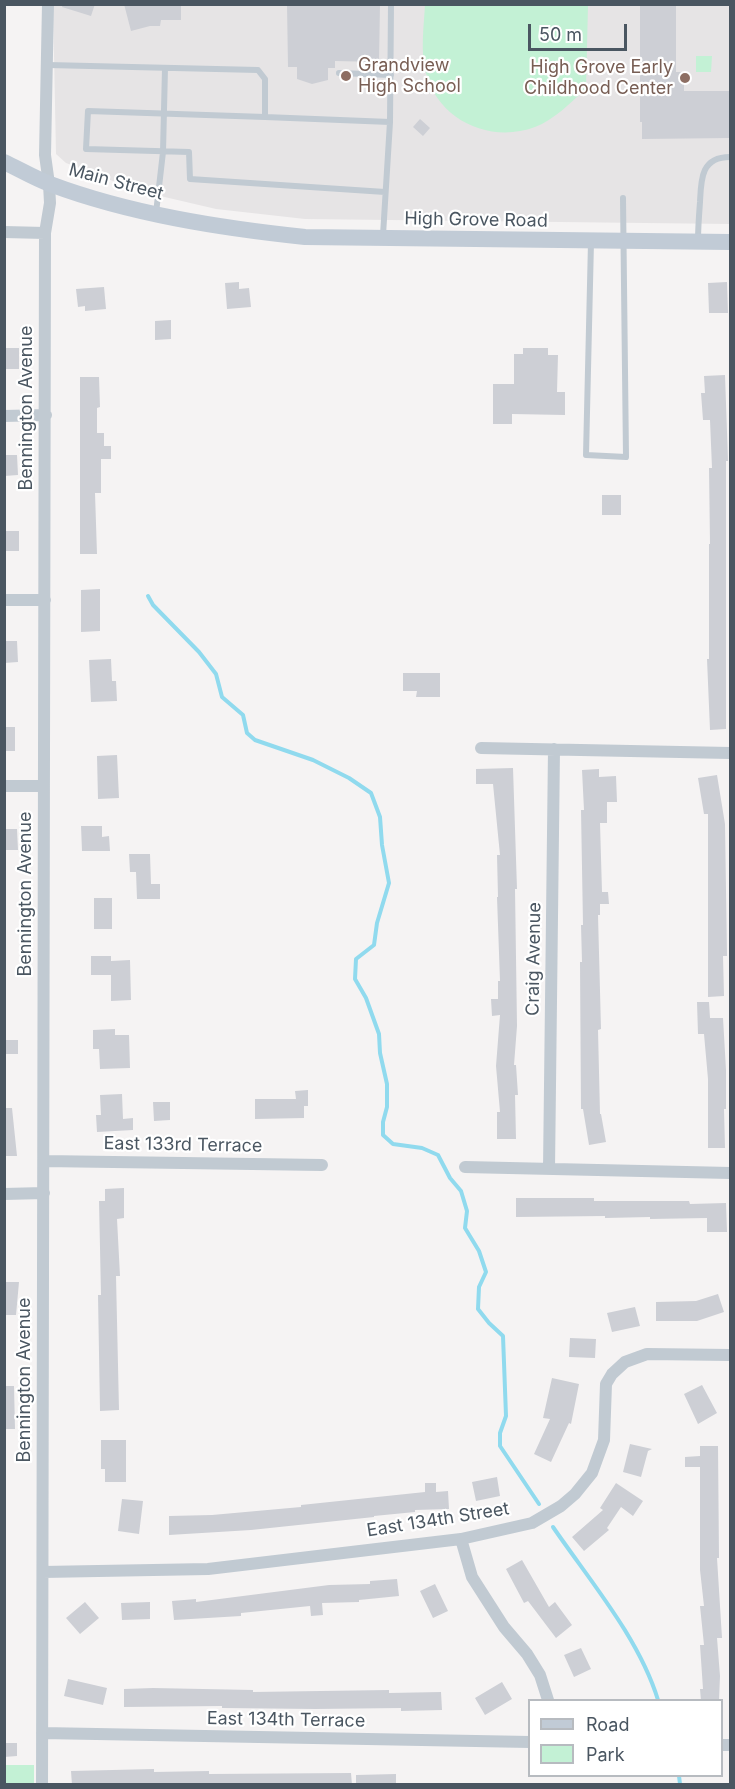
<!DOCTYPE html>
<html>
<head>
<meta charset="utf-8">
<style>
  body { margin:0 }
  #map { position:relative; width:735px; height:1789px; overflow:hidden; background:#f5f3f3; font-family:Inter,sans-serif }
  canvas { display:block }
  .frame { position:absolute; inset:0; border:6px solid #4a5661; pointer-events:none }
  .legend { position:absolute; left:528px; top:1699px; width:195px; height:78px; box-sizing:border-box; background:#fff; border:2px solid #b7bbc0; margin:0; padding:8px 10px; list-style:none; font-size:18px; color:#4a5661 }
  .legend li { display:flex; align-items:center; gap:12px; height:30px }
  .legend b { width:30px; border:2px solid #b7bbc0 }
  .scale { position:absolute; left:528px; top:24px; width:99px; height:27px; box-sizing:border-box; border:3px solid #4a5661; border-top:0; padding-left:8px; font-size:18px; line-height:21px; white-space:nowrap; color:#4a5661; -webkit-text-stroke:4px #fff; paint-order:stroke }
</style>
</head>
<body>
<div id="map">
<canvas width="735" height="1789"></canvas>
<div class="frame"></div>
<ul class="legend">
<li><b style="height:8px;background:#c1cbd6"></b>Road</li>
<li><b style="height:16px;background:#c3f1d5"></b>Park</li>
</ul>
<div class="scale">50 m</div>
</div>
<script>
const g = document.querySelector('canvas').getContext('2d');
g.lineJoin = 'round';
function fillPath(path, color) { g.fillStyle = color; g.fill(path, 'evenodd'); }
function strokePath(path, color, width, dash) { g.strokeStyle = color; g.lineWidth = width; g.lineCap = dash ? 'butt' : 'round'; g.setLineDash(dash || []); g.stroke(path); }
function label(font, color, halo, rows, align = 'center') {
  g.font = font + ' Inter,sans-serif'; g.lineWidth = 4.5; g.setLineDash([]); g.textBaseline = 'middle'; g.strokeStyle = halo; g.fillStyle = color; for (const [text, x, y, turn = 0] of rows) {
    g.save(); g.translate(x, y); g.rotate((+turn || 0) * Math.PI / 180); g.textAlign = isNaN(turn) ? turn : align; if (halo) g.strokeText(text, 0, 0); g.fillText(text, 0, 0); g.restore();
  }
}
const education = new Path2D(`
  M53,5H730V224L305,219L216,209L139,191L66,163L56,154Z`);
const green = new Path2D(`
  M425,4L588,5L586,89C570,103 554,120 535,127C490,144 438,120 426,73C420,52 424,26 425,4Z
  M696,56H712L711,72H696Z
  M5,1765H34V1784H5Z`);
const stream = new Path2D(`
  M148,596L153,605L199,652L216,674L222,697L243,715L247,733L255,740L313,760L349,778L371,793L380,817L382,845L389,883L377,923L374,945L356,959L355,979L366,998L379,1034L380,1053L387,1084V1107L383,1122V1135L393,1144L422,1148L438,1155L450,1178L461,1191L467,1211L465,1228L479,1251L486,1272L479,1287L478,1309L489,1323L503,1336L506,1416L500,1433V1446L539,1504
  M553,1527C590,1581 639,1638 658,1700
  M679,1776L680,1784`);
const building = new Path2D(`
  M63,4H95L91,16L62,7Z
  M124,4H181V20H161L160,26H150L131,31Z
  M287,4H380L379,62L335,61V68H328V80L312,84L297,79V67H288Z
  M640,4H676V72H684V91H730V138L642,139V122H640Z
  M420,119L430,128L423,136L413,127Z
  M239,282V289L249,288L251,307L227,309L225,283Z
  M727,282L728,313H709L708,283Z
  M104,287L106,309L85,311V306L78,307L76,289Z
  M171,320V339L155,340V321Z
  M4,348H19V369H4Z
  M523,348H548V355H558L557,392H565V415L512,414V424H493V384H514V354H523Z
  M725,375L728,461H726V729L710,730L707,659H709V544H710L709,468H712L710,420H703L701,393H705L704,376Z
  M80,377H99L100,407L97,408V433H104V446H111V459H101V493H95L97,554H80Z
  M4,455H17L18,475L4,476Z
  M602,495H621V515H602Z
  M4,531H19V551H4Z
  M100,589V631L81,632V590Z
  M4,641H17L18,662L4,663Z
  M111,659L112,681H116L117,701L91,702L89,660Z
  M403,673H440V697H416L417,691H403Z
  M4,727H15V751H4Z
  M117,755L119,798L98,799L97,756Z
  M513,768L517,889H515L517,1026L514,1065H516L518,1095H515L516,1139H497V1112H500L496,1066L500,1015L492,1016L491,999H498V981H500L497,897H498L497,855H500L493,784H476V769Z
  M599,769V777L616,776L617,802H607V823H600L602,892H608L609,904H600V915H598L601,1029L598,1030L600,1114H601L606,1142L589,1145L583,1109H581L580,962H582L581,925H583L581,810H584L582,770Z
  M717,775L725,824L727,956H723L724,996L708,997V814H704L698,778Z
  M81,826H102V837L109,836L110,851H82Z
  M4,829H17L18,850H4Z
  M129,854H150L151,884H160V899H137L136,872H130Z
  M94,898H112V929H94Z
  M91,956H111V961L130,960L131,1000L111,1001V975H91Z
  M697,1002H709L710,1018H723L726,1070V1109H724L725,1148H708V1079L704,1034H698Z
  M115,1029V1035H129L130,1068L100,1069L99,1049H93V1030Z
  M4,1040H18V1054H4Z
  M308,1090V1106H304V1118L255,1119V1099H296L295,1091Z
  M122,1094L123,1119L133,1118V1130L97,1132L96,1115H101L100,1095Z
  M153,1102H170V1120L154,1121Z
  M4,1108H12L17,1156H6L4,1145Z
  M124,1188V1218L117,1219L120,1276H116L119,1410L100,1411L98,1295H101L99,1201H105V1189Z
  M516,1198H594V1201H689L690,1204L726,1203L727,1232H707V1218L650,1219V1217L605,1218V1216L516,1217Z
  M4,1282H19L16,1315H4Z
  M718,1294L724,1312L697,1321H656V1302L696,1301Z
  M635,1307L640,1326L612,1332L607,1313Z
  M570,1338L596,1339L595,1358L569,1357Z
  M552,1378L579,1384L571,1424L569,1423L551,1462L534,1454L550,1419L543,1418Z
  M702,1385L717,1413L698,1424L684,1394Z
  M4,1386H14L15,1429H4Z
  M101,1440H126V1482H105V1469H101Z
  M630,1444L652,1449L648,1451L641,1477L623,1472Z
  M700,1446H718L719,1558H717L722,1638H717L720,1676L719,1701H701L700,1689H703L700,1645H704L700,1606H704L700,1570V1467H685V1457L700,1456Z
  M497,1477L500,1496L476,1501L472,1482Z
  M425,1483H436V1492L448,1491L449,1509L415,1510V1512L374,1516V1517L251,1530L169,1535V1516L212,1515L301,1507V1505L425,1492Z
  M616,1483L643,1501L633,1516L621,1507L607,1528L609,1530L584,1551L572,1537L603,1510L600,1508Z
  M122,1499L143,1501L139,1534L118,1531Z
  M522,1560L549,1607L555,1602L572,1625L556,1638L528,1601L524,1603L506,1569Z
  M397,1579L399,1596L359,1600V1602L322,1603L323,1615L311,1616L310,1606L241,1613V1616L174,1620L172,1601L196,1599V1602L329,1585L370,1584V1581Z
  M435,1584L448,1611L433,1618L420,1591Z
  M85,1602L99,1618L80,1634L66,1618Z
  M150,1602V1619L122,1620L121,1603Z
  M581,1648L591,1669L574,1677L564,1655Z
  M68,1679L107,1688L103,1705L64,1696Z
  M502,1682L512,1699L485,1715L475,1698Z
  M153,1688L253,1690V1692L389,1690V1693L441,1692L442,1710L401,1711V1708L315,1709L222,1708V1706L124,1707V1689Z
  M4,1743H17V1756L4,1757Z
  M154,1769V1772L209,1771V1774L351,1773L352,1785H72L71,1771Z
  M396,1774V1785H356V1775Z`);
const service = new Path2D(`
  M48,65L258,70L265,79V117L390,122L383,235
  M339,73L391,75
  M265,117L88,111L86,149L189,152L190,179L385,192
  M390,122L391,4
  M156,213L163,152L165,68
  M698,241C698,228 699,215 700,202C701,179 701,157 730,157
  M591,242L586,455L626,457L623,198`);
const minor = new Path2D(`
  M4,232L45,233
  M4,416L46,415
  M4,600H45
  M481,748L730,753
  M4,786H44
  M44,1161L322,1165
  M465,1167L730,1173
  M549,1169L554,749
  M4,1194L44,1193
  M461,1539L472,1577L504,1627L527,1654L540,1675L548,1700
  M43,1572L208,1569L461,1539L532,1523L561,1506L575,1494L592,1473L604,1440L606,1384L612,1374L625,1362L647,1354L730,1355
  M42,1733L530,1742
  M722,1745H730
  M42,1784L45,233L50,203L49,184L45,155L48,4`);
const secondary = new Path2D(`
  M4,162C19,169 34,178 50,184C130,214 220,228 305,237L730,242`);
const markers = [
  [346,76,6,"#8d6e63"],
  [685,78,6,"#8d6e63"]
];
const educationNames = [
  ["Grandview",358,66],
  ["High School",358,87],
  ["High Grove Early",673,68,"right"],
  ["Childhood Center",673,89,"right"]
];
const streetNames = [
  ["Main Street",116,182,15],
  ["High Grove Road",476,220,1],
  ["Bennington Avenue",27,408,-90],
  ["Bennington Avenue",26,894,-90],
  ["Craig Avenue",534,959,-89],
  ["East 133rd Terrace",183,1145,1],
  ["Bennington Avenue",25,1380,-90],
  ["East 134th Street",438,1520,-9],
  ["East 134th Terrace",286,1720,1]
];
fillPath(education, '#e6e4e5');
fillPath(green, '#c3f1d5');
strokePath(stream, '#90daee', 4);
fillPath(building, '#cdcfd5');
strokePath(service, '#c1cad2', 6);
strokePath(minor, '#c1cad2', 12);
strokePath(secondary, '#c1cbd6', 16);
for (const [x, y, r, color] of markers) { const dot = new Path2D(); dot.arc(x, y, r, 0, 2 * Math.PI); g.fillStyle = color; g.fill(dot); strokePath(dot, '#fff', 2); }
label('18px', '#785e54', '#fff', educationNames, 'left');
label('18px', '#4a5661', '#fff', streetNames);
</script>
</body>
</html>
